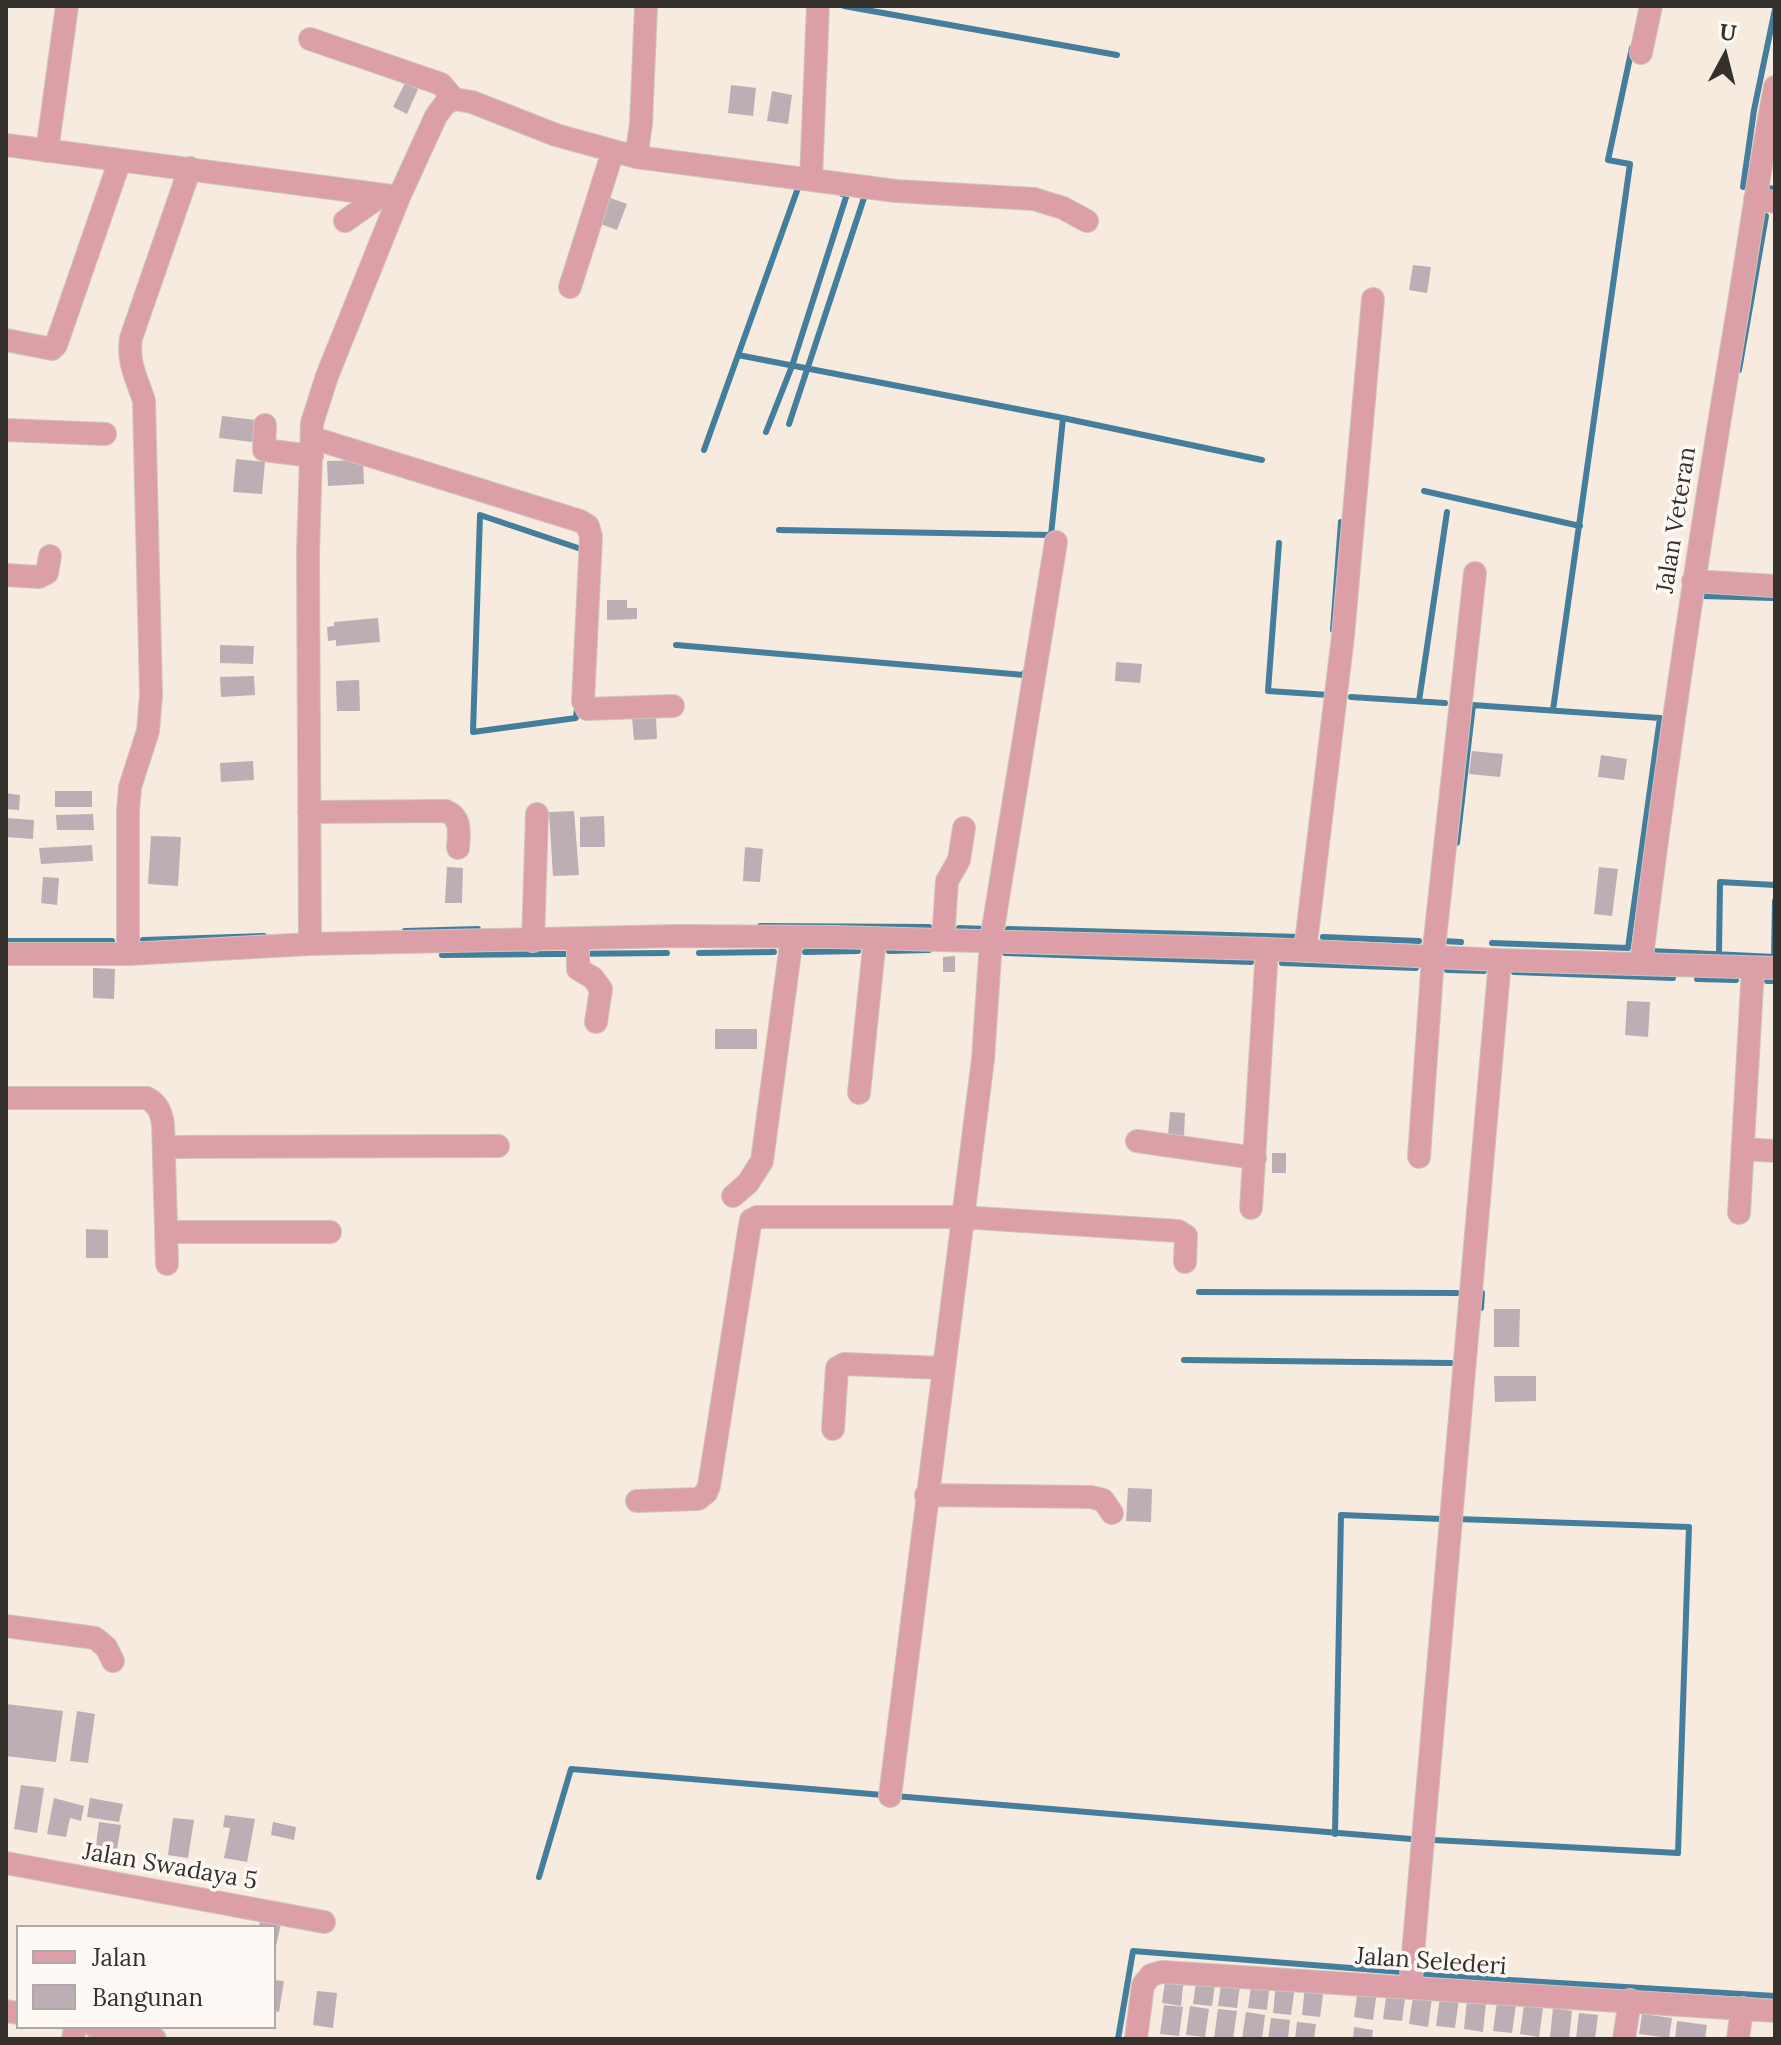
<!DOCTYPE html>
<html>
<head>
<meta charset="utf-8">
<style>
  body { margin:0 }
  #map { position:relative; width:1781px; height:2045px; overflow:hidden; background:#f6ebde; font-family:Lora,serif }
  canvas { display:block }
  .frame { position:absolute; inset:0; border:8px solid #34312c; pointer-events:none }
  .legend { position:absolute; left:16px; top:1925px; width:260px; height:104px; box-sizing:border-box; background:#fef9f4; border:2px solid #ada9a4; margin:0; padding:10px 14px; list-style:none; font-size:24px; color:#34312c }
  .legend li { display:flex; align-items:center; gap:16px; height:40px }
  .legend b { width:40px; border:2px solid #ada9a4 }
  .north { position:absolute; left:1685px; top:16px; width:80px; height:80px; -webkit-text-stroke:6px #fef9f4; paint-order:stroke; rotate:7deg; font-size:22px; font-weight:700; line-height:32px; text-align:center; color:#34312c }
  .north::after { content:''; display:block; margin:auto; width:28px; height:36px; background:#34312c; clip-path:polygon(50% 0,100% 100%,50% 72%,0 100%) }
</style>
</head>
<body>
<div id="map">
<canvas width="1781" height="2045"></canvas>
<div class="frame"></div>
<ul class="legend">
<li><b style="height:10px;background:#dc9fa8"></b>Jalan</li>
<li><b style="height:22px;background:#bdadb4"></b>Bangunan</li>
</ul>
<div class="north">U</div>
</div>
<script>
const g = document.querySelector('canvas').getContext('2d');
g.lineJoin = 'round';
function strokePath(path, color, width, dash) { g.strokeStyle = color; g.lineWidth = width; g.lineCap = dash ? 'butt' : 'round'; g.setLineDash(dash || []); g.stroke(path); }
function fillPath(path, color) { g.fillStyle = color; g.fill(path, 'evenodd'); }
function label(font, color, halo, rows, align = 'center') {
  g.font = font + ' Lora,serif'; g.lineWidth = 7; g.setLineDash([]); g.textBaseline = 'middle'; g.strokeStyle = halo; g.fillStyle = color; for (const [text, x, y, turn = 0] of rows) {
    g.save(); g.translate(x, y); g.rotate((+turn || 0) * Math.PI / 180); g.textAlign = isNaN(turn) ? turn : align; if (halo) g.strokeText(text, 0, 0); g.fillText(text, 0, 0); g.restore();
  }
}
const stream = new Path2D(`
  M844,6L1117,55
  M1743,187L1754,110L1775,9
  M1769,188L1775,189
  M738,355L1063,418L1051,535L779,530
  M1739,370L1766,216
  M1063,418L1262,460
  M789,424L864,198
  M766,432L792,366L847,194H842
  M704,450L798,188
  M1424,491L1580,526
  M1279,543L1268,691L1329,695
  M1703,596L1773,598
  M1333,630L1341,522
  M676,645L1024,675L1025,672
  M1351,697L1445,703
  M1419,701L1447,512
  M1472,705L1660,718L1628,948L1492,943
  M577,707L576,718L473,732L480,515L581,549
  M1553,710L1630,164L1608,160L1632,48
  M1457,843L1473,705
  M760,926L929,927
  M959,928L987,929
  M1008,929L1300,937
  M405,931L478,929
  M1323,937L1419,941
  M143,940L264,936
  M6,941H112
  M1443,941L1461,942
  M1652,946L1651,951L1775,957
  M889,951L929,950
  M805,952L858,951
  M699,953L774,952
  M1005,953L1251,962
  M1719,954L1720,882L1775,885
  M442,955L667,953
  M1774,957L1775,901
  M1282,963L1416,968
  M1447,970L1484,971
  M1514,972L1673,978
  M1697,979L1736,980
  M1767,981H1775
  M1199,1292L1457,1293
  M1481,1308L1482,1293
  M1184,1360L1451,1363
  M1335,1834L1341,1515L1442,1519
  M1434,1840L1678,1853L1689,1527L1457,1519
  M539,1877L571,1769L1411,1839
  M1426,1975L1775,1996
  M1118,2039L1133,1951L1402,1972`);
const building = new Path2D(`
  M405,83L418,89L407,114L393,107Z
  M731,85L756,88L753,116L728,113Z
  M772,91L792,95L788,124L767,121Z
  M605,196L627,204L617,230L595,222Z
  M1413,265L1431,267L1427,293L1409,290Z
  M222,416L256,420L253,442L219,438Z
  M236,459L265,462L262,494L233,492Z
  M363,460L364,484L328,486L327,461Z
  M607,600H627V608H637V619L607,620Z
  M378,618L380,642L336,646V640L328,641L327,627L334,626V622Z
  M220,645L254,646L253,664L220,663Z
  M1116,662L1142,664L1140,683L1115,681Z
  M254,676L255,695L221,697L220,677Z
  M359,680L360,711H337L336,681Z
  M656,716L657,739L634,740L632,717Z
  M1472,751L1503,754L1500,777L1469,774Z
  M1601,755L1627,759L1624,780L1598,777Z
  M253,761L254,780L221,782L220,763Z
  M55,791H92V807H55Z
  M6,793L20,795L19,810L6,809Z
  M574,811L579,875L553,876L549,812Z
  M93,814L94,830H57L56,815Z
  M604,816L605,847H580V817Z
  M6,818L34,820L33,839L6,837Z
  M151,836L181,837L178,886L148,884Z
  M92,845L93,861L41,864L39,848Z
  M745,847L763,849L760,882L743,881Z
  M447,867L463,868L462,903H445Z
  M1599,867L1618,869L1612,916L1594,914Z
  M43,877L59,878L57,905L41,903Z
  M955,956V972H943V957Z
  M93,968L115,969L114,999L93,998Z
  M1627,1001L1650,1002L1648,1037L1625,1035Z
  M715,1029H757V1049H715Z
  M1170,1112L1185,1113L1184,1136L1168,1135Z
  M1272,1153H1286V1173H1272Z
  M86,1229L108,1230V1258H86Z
  M1494,1309H1520L1519,1347H1494Z
  M1494,1376H1536V1401L1495,1402Z
  M1128,1488L1152,1489L1151,1522L1126,1521Z
  M6,1704L63,1711L56,1762L6,1756Z
  M77,1711L95,1714L88,1763L70,1761Z
  M21,1785L44,1788L37,1833L14,1829Z
  M54,1798L84,1806L81,1821L70,1818L66,1837L47,1834Z
  M90,1798L123,1804L119,1822L87,1817Z
  M225,1815L255,1819L247,1862L224,1858L230,1828L223,1827Z
  M173,1818L194,1820L188,1858L168,1855Z
  M99,1822L121,1825L117,1849L96,1846Z
  M273,1822L296,1827L294,1840L271,1835Z
  M260,1919L281,1924L275,1950L274,1927H259Z
  M1166,1974L1184,1977L1181,2006L1162,2003Z
  M1197,1975L1216,1977L1212,2006L1193,2004Z
  M1222,1977L1241,1979L1237,2008L1218,2006Z
  M1252,1979L1270,1981L1267,2010L1248,2008Z
  M274,1980L284,1981L279,2012L274,2011Z
  M1276,1984L1295,1986L1291,2015L1273,2013Z
  M1305,1986L1324,1988L1320,2017L1302,2015Z
  M1358,1988L1377,1991L1373,2020L1354,2017Z
  M1387,1990L1406,1992L1402,2021L1383,2019Z
  M317,1991L337,1993L333,2028L313,2025Z
  M1413,1996L1432,1998L1428,2027L1409,2024Z
  M1440,1997L1459,1999L1455,2028L1436,2026Z
  M1467,2000L1486,2003L1483,2032L1464,2029Z
  M1497,2002L1516,2004L1512,2033L1493,2031Z
  M1164,2005L1183,2007L1179,2036L1160,2034Z
  M1524,2005L1543,2008L1539,2037L1520,2034Z
  M1190,2006L1209,2009L1205,2037L1186,2035Z
  M1553,2008L1572,2011L1569,2039L1550,2037Z
  M1218,2009L1237,2011L1233,2039L1214,2038Z
  M1246,2012L1265,2015L1262,2039H1242Z
  M1579,2013L1598,2015L1595,2039H1576Z
  M1642,2014L1672,2018L1669,2038L1639,2034Z
  M1271,2018L1290,2020L1288,2039H1268Z
  M1677,2021L1707,2025L1705,2039H1675Z
  M1297,2022L1316,2024L1314,2039H1295Z
  M1354,2027L1373,2030L1372,2039H1353Z`);
const minor = new Path2D(`
  M310,39L441,84L454,99
  M1641,53L1651,6
  M6,145L399,197
  M47,151L67,6
  M636,157L641,124L646,6
  M811,179L818,6
  M1755,199L1775,202
  M345,221L382,195
  M570,287L613,151
  M6,340L52,349L56,345L120,160
  M265,425L264,450L312,456
  M6,430L105,434
  M313,438L580,521L588,526L591,537L583,701L587,709L673,706
  M6,575L39,577L47,573L50,556
  M1693,581L1775,586
  M309,812L446,811C462,818 459,832 458,848
  M578,939V969L593,978L601,989L596,1022
  M943,940L947,881L959,860L964,828
  M533,941L537,814
  M310,944L308,553L312,423L327,376L399,197L436,116L445,104L454,99L472,102L556,135L636,157L896,191L1034,199L1063,208L1087,221
  M1305,951L1343,636L1373,299
  M6,954H128L310,944L678,936L833,937L1267,949L1500,960L1775,968
  M128,954V811L130,787L148,731L151,695L144,401C137,379 127,362 131,338L190,168
  M1641,964C1668,748 1700,535 1736,321C1749,243 1760,164 1775,87
  M859,1093L875,938
  M6,1098H147C158,1104 161,1112 163,1124L167,1264
  M1137,1141L1255,1158
  M164,1147L498,1146
  M1743,1149L1775,1151
  M1419,1157L1433,957L1475,573
  M733,1196L748,1183L762,1161L792,937
  M1251,1208L1267,949
  M1739,1213L1753,968
  M166,1232H330
  M833,1429L837,1368L844,1364L942,1368
  M926,1495L1091,1497L1103,1500L1112,1513
  M637,1501L698,1499L706,1493L709,1486L749,1231L751,1220L757,1217H961L1178,1231L1186,1236L1185,1262
  M6,1626L95,1638L106,1647L113,1661
  M890,1796L983,1059L991,941L1056,542
  M6,1863L324,1922
  M1410,1988C1439,1645 1471,1303 1500,960
  M6,2011L18,2013
  M95,2027L155,2039
  M73,2039L75,2027
  M1136,2039L1143,1985L1151,1975L1162,1972L1775,2011
  M1624,2039L1630,2000
  M1738,2039L1742,2008`);
const streetNames = [
  ["Jalan Veteran",1677,520,-81],
  ["Jalan Swadaya 5",170,1867,10],
  ["Jalan Selederi",1431,1962,4]
];
strokePath(stream, '#447e9c', 6);
fillPath(building, '#bdadb4');
strokePath(minor, '#cfc6ba', 24);
strokePath(minor, '#dc9fa8', 22);
label('24px', '#34312c', '#fef9f4', streetNames);
</script>
</body>
</html>
